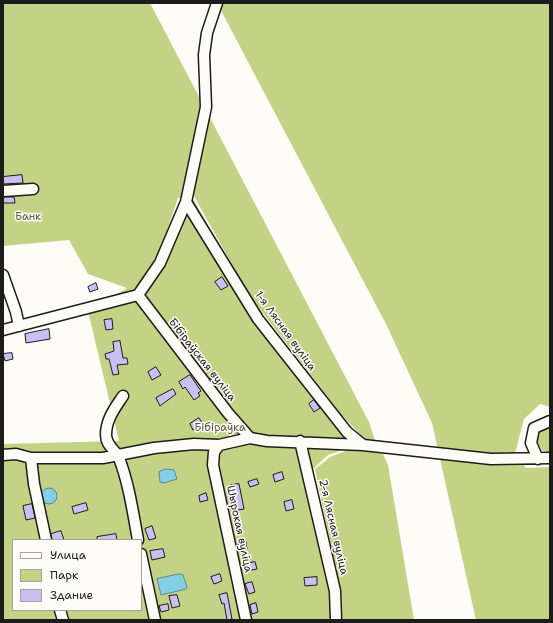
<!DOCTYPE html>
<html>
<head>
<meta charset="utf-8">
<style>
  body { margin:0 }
  #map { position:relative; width:553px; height:623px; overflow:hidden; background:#fdfcf7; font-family:"Shantell Sans",sans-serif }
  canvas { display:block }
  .frame { position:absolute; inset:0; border:4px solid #1c1c1c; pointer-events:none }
  .legend { position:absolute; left:12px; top:539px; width:130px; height:72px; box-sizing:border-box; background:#fdfcf7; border:1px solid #a3a29f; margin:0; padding:5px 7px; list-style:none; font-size:12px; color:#1c1c1c }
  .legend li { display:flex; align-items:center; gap:8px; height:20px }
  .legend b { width:20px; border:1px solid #a3a29f }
</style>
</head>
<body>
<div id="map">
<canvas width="553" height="623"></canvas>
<div class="frame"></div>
<ul class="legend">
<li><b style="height:5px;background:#fdfcf7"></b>Улица</li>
<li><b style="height:11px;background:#c4d286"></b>Парк</li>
<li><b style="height:11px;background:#c9bff1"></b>Здание</li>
</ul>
</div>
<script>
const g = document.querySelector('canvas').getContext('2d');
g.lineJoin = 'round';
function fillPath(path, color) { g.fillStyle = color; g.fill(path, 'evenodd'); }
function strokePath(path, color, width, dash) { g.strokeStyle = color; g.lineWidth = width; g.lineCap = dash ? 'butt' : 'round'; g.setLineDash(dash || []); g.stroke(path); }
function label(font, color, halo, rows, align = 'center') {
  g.font = font + ' "Shantell Sans",sans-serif'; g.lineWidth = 3; g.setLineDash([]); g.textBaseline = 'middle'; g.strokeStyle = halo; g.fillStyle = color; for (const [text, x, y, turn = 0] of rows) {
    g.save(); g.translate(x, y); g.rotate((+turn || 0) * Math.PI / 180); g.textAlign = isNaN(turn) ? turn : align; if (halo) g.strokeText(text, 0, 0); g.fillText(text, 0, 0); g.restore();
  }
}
const green = new Path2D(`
  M3,3H150L369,422L376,444L367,442L340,413L249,295L194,196L178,198L160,251L181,200H194L245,294L261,316L341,419L365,442L328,455L312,470L338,588L340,620H3V444L119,441L88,311L127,288L88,274L69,240L3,246ZM13,540H141V610H13Z
  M217,3H550V407L540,404L524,419L515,453L526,468L550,467V620H476L432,423L386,324Z
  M550,427V453L542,450L536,440L539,431Z
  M353,448L383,454L388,465L414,620H341L340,589L315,469L330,457Z`);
const water = new Path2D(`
  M166,469L174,470L177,479L164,483L160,482L159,472Z
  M41 496a8 8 0 1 1 16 0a8 8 0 1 1-16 0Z
  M179,574L183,575L187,587L186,589L161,595L157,579Z`);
const building = new Path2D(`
  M22,175L23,183L3,184V177Z
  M3,197H14L15,203H4Z
  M222,277L228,286L221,290L215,282Z
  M96,283L98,289L90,292L88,287Z
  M112,319L113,329L106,330L104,320Z
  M49,329L50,339L26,343L25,334Z
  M120,341L123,358H127L128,364L117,365L119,374L113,375L109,359H106L105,354L114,351L113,342Z
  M12,353L13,359L5,361L3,354Z
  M156,367L161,375L152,380L148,372Z
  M216,374L220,381L214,384L210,377Z
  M190,375L201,391L198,393L200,396L194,400L185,387L183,389L179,382Z
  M173,389L176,394L160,406L156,398Z
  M314,400L320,408L314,412L309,404Z
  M199,418L203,424L193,430L190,424Z
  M282,472L284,479L275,482L273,475Z
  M257,479L259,484L250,487L248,482Z
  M239,484L244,509L232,511L230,499H234L231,485Z
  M206,493L208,500L200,502L199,496Z
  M292,500L294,509L286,511L284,502Z
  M86,503L88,510L74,514L72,507Z
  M32,504L35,518L26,520L23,506Z
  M152,526L156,538L149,540L145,529Z
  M61,531L64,540H52L51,534Z
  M116,534L117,540H97V537Z
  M246,542L247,549L238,551L237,545Z
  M163,549L165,557L152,560L150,551Z
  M255,562L257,569L247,571L245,564Z
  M220,574L222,581L214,584L211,577Z
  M317,577V585L305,586L304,578Z
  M252,582L255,592L249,594L245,584Z
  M227,593L232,619L227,620L224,603L222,604L219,595Z
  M177,595L180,606L172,608L169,596Z
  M256,603L258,612L252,614L250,605Z
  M168,604L169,610L161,612L159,606Z`);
const minor = new Path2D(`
  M3,191L33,189
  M186,202L258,319L347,432L363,445
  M3,275L16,312L19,326
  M138,295L228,413L250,438
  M3,330L138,295L160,263L186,202L206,107L204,55L207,33L217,3
  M123,396C115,408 106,419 106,435C106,446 116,450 119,458C129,484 133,513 138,540
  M300,441L335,591L336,620
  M219,445L214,452L213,465L246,620
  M3,455L16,454L31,458H103L154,448L194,444L219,445L250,438L267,441L363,445L491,459L550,458
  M31,458L34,484L46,540
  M538,459L531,443L534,428L550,421
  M141,554L155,620
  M60,610L63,620`);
const parkNames = [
  ["Банк",28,217],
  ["Бібіраўка",220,428]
];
const streetNames = [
  ["1-я Лясная вуліца",285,331,54],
  ["Бібіраўская вуліца",202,360,52],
  ["2-я Лясная вуліца",333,527,77],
  ["Шырокая вуліца",239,529,78]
];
fillPath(green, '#c4d286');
fillPath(water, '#85cfe5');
strokePath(water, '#5b8795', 1);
fillPath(building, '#c9bff1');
strokePath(building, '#1c1c1c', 1);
strokePath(minor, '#1c1c1c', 13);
strokePath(minor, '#fdfcf7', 10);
label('11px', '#575c41', '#fdfcf7', parkNames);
label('11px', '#1c1c1c', '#fdfcf7', streetNames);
</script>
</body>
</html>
